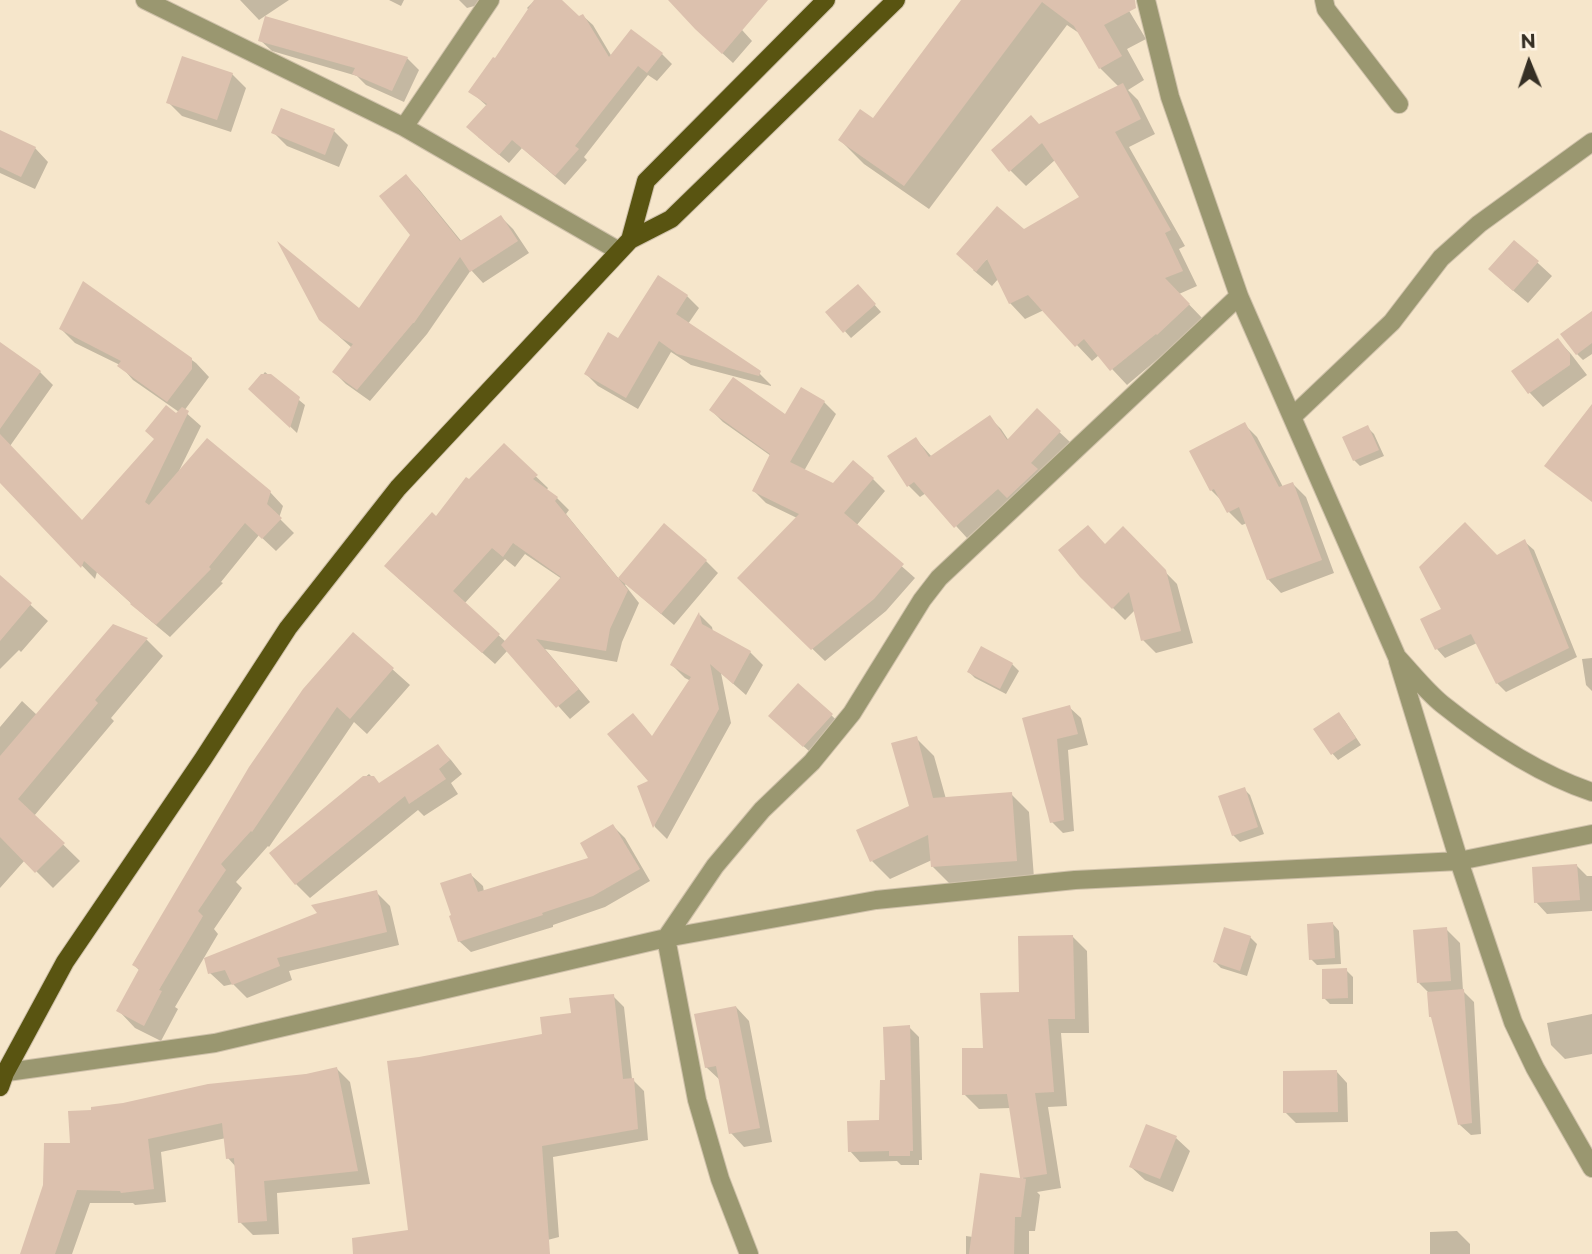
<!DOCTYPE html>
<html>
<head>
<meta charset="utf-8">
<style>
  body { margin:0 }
  #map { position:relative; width:1592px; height:1254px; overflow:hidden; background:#f6e6cb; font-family:Montserrat,sans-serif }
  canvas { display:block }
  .north { position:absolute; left:1494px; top:28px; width:70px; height:70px; -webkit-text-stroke:5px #fef4e4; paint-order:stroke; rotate:358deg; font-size:19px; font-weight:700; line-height:28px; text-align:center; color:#352f24 }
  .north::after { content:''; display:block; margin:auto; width:24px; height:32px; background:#352f24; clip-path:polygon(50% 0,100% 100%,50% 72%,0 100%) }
</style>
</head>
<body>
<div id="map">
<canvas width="1592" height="1254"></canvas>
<div class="north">N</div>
</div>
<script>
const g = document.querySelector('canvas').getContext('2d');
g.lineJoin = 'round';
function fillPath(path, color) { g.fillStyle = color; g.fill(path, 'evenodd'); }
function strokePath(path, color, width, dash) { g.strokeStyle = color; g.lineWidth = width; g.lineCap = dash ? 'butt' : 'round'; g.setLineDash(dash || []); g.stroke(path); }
const shadow = new Path2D(`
  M240,0H289L259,20Z
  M389,0H404L401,6Z
  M459,0H492L493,1L467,8Z
  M535,0H559L578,18L583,16L593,25L612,57L662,54L672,64L657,81L648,75L584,157L587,160L565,185L522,148L509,163L478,137L487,106L470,91L495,60L529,10L527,8Z
  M670,0H715L752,41L733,63L708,40Z
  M963,0H1135L1128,9L1146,39L1127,49L1144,80L1128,90L1138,100L1155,134L1129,147L1185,246L1179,249L1197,286L1179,294L1204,320L1127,385L1099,355L1092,361L1044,310L1025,319L1010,303L998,279L992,286L973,270L1023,231L1082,198L1055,160L1026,186L1010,170L1040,126L1119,87L1100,68L1082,35L1067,25L929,209L864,164L840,140L873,121Z
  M266,18L407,58L419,70L404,102L366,85L357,76L272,51L260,40Z
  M232,74L246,88L231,132L182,116L168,102Z
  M334,131L348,145L339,167L287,146L273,132Z
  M0,132L35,148L48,162L35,189L0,173Z
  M406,176L418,188L462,242L501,217L513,229L529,253L483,283L471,270L427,334L370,401L346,384L334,372L352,348L333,331L359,311L412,235Z
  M1515,242L1552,276L1528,303L1504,283Z
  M84,283L196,363L209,377L184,411L201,426L179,471L270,492L283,506L279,518L294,533L276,551L259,535L221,582L223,583L170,637L146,617L97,572L95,579L0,481V344L40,372L53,385L10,446L83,522L179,412L133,380L120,365L75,343L61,329Z
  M864,293L881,312L851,338L828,312Z
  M687,296L699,308L688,324L759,373L771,385V386L691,365L671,352L638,409L598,386L586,374L618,340Z
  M1592,313V354L1583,360L1577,354Z
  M1558,340L1571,354L1587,375L1543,407L1530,393L1514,372Z
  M265,372L305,405L297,433L251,389Z
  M824,402L836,414L804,471L833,485L853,462L873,479L885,491L856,526L915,578L886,611L825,661L739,578L797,518L766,503L754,491L771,456L723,422L711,410L786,417Z
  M1037,411L1071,443L1019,508L1010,499L967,538L926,493L920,497L909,486L890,457L916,439L932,457L990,418L1001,429L1009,441Z
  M1244,424L1257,437L1283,487L1293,484L1306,497L1334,573L1281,593L1268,579L1247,523L1242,525L1229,512L1223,502L1211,490L1191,451Z
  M1367,427L1374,434L1384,456L1360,466L1354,460Z
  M504,446L548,488L546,491L557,498L569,510L566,514L619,579L706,561L718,573L674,625L626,584L625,585L639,603L622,642L617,662L545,649L590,702L570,719L508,650L495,664L398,578L436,519ZM525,554L562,579L506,642L464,604L505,559L515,567Z
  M1123,529L1177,584L1193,643L1156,653L1143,640L1135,610L1125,620L1081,576L1106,546Z
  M1525,542L1534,550L1577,657L1506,692L1497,683L1477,643L1445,658L1437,649L1422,620L1444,610L1496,557Z
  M10,586L48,621L21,652L19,650L0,669V599Z
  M700,615L712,627L713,632L750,652L763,665L746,695L721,673L731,723L667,839L655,827L639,787L651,782L691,681L685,678L672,665Z
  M113,626L147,640L163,656L111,718L114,721L34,816L80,861L53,888L25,860L0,888V727L22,701L37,715Z
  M353,634L410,685L367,734L354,722L269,847L268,846L236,882L242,888L214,929L218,934L175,1007L178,1009L161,1041L135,1028L119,1011L140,971L134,965Z
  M1592,658V691L1586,685L1582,659Z
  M1012,664L1019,671L1006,694L975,678L969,672Z
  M1069,707L1081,718L1088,745L1068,750L1074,831L1063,833L1052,822L1024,719Z
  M1339,714L1345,721L1361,745L1338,760L1332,753Z
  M831,715L845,728L818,759L784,729Z
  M916,738L934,756L946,799L1011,794L1029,812L1034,878L951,885L933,867L932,860L890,879L872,861L911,807Z
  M437,746L451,760L462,774L451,783L458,794L424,816L418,810L310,898L296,884L276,850L369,774L380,785Z
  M1244,789L1250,795L1264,834L1240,842L1233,835Z
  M613,826L625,838L650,881L605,907L553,925V927L471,952L459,941L471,875L483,886L484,892L591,859Z
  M1577,866L1587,876H1592V911L1547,914L1536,902Z
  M376,892L390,906L399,945L289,971L292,980L247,998L233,984L224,986L210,973Z
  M1333,924L1339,931L1341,964L1317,965L1311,959Z
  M1446,929L1460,943L1463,991L1474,1002L1481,1134L1471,1135L1460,1125L1429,993L1419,983Z
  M1073,937L1087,951L1089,1033H1061L1067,1106L1048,1107L1061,1188L1037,1192L1040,1195L1035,1231H1029V1254H966V1236L973,1237L1023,1180L1011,1108L979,1109L964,1094L985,1050L1020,993Z
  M1250,937L1257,944L1247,976L1221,968L1215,962Z
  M1346,970L1353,977V1004H1330L1324,998Z
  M613,996L624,1007L632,1079L644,1091L648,1140L553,1157L559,1237L494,1254H384L409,1231L543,1035L573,1015Z
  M736,1007L749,1021L772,1142L744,1147L731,1133L721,1081L706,1067Z
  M1592,1014V1054L1565,1059L1551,1045L1547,1023Z
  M909,1027L919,1037L922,1160H919V1165H901L897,1161L860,1162L850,1151L881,1122L887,1082Z
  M337,1069L350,1082L370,1184L277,1193L279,1234L253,1235L240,1222L236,1167L228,1158L226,1138L161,1152L166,1202L135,1205L133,1203H90L72,1254H21L72,1145L93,1112Z
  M1337,1072L1347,1083L1348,1122L1296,1123L1285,1112Z
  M1176,1138L1190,1151L1173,1192L1145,1180L1131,1167Z
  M1457,1231L1470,1244V1254H1430V1232Z`);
const building = new Path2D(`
  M534,0H562L579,16L583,14L609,57L631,29L663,53L647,73L638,66L575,146L579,149L555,176L512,140L499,155L466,127L487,104L468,92L493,57L495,58Z
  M668,0H768L722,54L695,29Z
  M961,0H1135L1136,8L1104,25L1122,56L1099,69L1074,26L1042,2L904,186L838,140L860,109L873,118Z
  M265,16L408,57L392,91L352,74L355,68L258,41Z
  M182,56L233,73L217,120L166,103Z
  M1123,83L1141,119L1115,132L1171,230L1165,233L1183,271L1165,278L1190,304L1157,335L1156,334L1110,371L1084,339L1075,347L1028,295L1009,304L987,259L976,272L956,254L997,206L1024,229L1079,197L1042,143L1009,172L991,150L1031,115L1039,124Z
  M281,108L335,129L325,155L271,133Z
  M0,130L36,147L21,177L0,167Z
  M406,174L460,241L501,215L518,241L470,272L460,257L414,323H413L357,390L332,372L353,344L341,338L319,320L277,241L359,308L410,235L379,196Z
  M1514,240L1539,261L1513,291L1488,269Z
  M658,275L688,295L676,314L761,371L759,376L677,354L659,341L626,398L584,374L608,332L618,338Z
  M83,281L192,358V369L167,402L117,366L121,361L59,329Z
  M858,284L876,304L843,333L825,312Z
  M1592,311V343L1576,355L1560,334Z
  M1558,338L1570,354V365L1528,394L1511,371Z
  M0,342L41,371L0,429Z
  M261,374H271L300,397L290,428L248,389Z
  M733,377L785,414L801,387L825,401L790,462L833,483L853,460L874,478L844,513L904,564L874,599L811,650L737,578L799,514L752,491L770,454L709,410Z
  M1592,404V502L1544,466Z
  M166,405L176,413L182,407L189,411L145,502L149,505L207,438L271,491L267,504L282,518L262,539L245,523L209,567L211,569L156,625L130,604L131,603L84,561L81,568L0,483V434L82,520L154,439L145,431Z
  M1037,408L1061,431L1031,463L1038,469L1007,498L998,489L954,528L914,482L907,487L887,456L916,437L929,457L990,415L1007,440Z
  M1245,422L1279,487L1293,482L1322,560L1267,580L1239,507L1227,513L1214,489L1210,491L1189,451Z
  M1368,425L1379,450L1353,461L1342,437Z
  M504,443L538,475L533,479L558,497L555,501L618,578L664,523L707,560L661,614L618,578L628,590L610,629L606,651L536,639L579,689L556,708L501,645L561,577L513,543L503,557L492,548L453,591L500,634L482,653L384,566L432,512L436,516L466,477L469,479Z
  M1465,522L1497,555L1525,539L1569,648L1496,684L1471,634L1435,650L1420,619L1441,609L1419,567Z
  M1088,525L1105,544L1123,526L1166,570L1181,631L1141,641L1129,592L1112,609L1080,577L1058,550Z
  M0,575L32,603L0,641Z
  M699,612L702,624L751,651L733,684L710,664L719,709L653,828L637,786L648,781L607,734L633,713L652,736L691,677L670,665Z
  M113,624L148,638L95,700L98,703L18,799L65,843L35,873L0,837V756Z
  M353,632L394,668L350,719L337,707L252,832L251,831L221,864L226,870L198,911L203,916L159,990L162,991L144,1026L116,1011L139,969L132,965L249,767L303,689Z
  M981,646L1013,663L1000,689L967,672Z
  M798,683L833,714L803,747L768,716Z
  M1070,705L1078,734L1057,739L1064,820L1050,823L1022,718Z
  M1339,712L1356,738L1331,755L1313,729Z
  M917,736L933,798L1012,792L1017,861L931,867L928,835L870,862L856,830L909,806L891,743Z
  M438,744L450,760L439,769L446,779L409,804L405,796L295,885L269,853L363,776H374L379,783Z
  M1245,787L1258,827L1232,836L1218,796Z
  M613,824L640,869L593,896L542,913L543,915L458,942L449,916L451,915L440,883L471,873L478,892L588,858L580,843Z
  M1577,864L1580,900L1534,903L1532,867Z
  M377,890L387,932L277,958L280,966L232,985L225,970L208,974L204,958L317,913L311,905Z
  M1333,922L1335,958L1309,960L1307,924Z
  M1224,927L1251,936L1240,971L1213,962Z
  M1447,927L1451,981L1417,983L1413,930Z
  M1073,935L1075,1019H1048L1054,1092L1035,1093L1047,1174L1022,1178L1026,1179L1021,1217H1015L1014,1254H969L980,1173L1020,1178L1007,1094L962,1095V1048H983L980,993L1019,992L1018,936Z
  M1347,968L1348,998L1322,999V969Z
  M1464,989L1472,1123L1458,1125L1431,1017H1429L1427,992Z
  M614,994L623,1079L634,1078L638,1129L542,1146L550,1254H353L352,1238L408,1230L387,1061L419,1057L542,1034L540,1017L571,1013L569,998Z
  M736,1006L760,1128L729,1134L716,1066L705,1068L694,1014Z
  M910,1025L913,1151H910V1156H889V1151L848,1152L847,1121L879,1120L880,1080H885L883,1027Z
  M337,1067L358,1171L264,1181L267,1221L238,1223L234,1158L226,1159L222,1123L148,1139L154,1189L121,1193L120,1191L77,1190L55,1254H20L43,1185L44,1143H70L68,1111L91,1110V1107L123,1103L208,1084L306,1074Z
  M1337,1070L1338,1112L1283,1113V1071Z
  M1146,1124L1177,1136L1160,1179L1129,1167Z`);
const minor = new Path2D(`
  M145,0L404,127L619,251
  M1146,0L1170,97L1239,296L1397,657C1412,673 1426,691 1442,704C1487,740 1538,774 1592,792
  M1324,0L1326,9L1399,104
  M404,127L490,0
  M1292,417L1392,322L1441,258L1479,224L1592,142
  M1398,661L1459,861L1513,1022L1535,1068L1592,1168
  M0,1073L215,1043L666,938L715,866L762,810L812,762L852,713L922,600L939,578L1239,296
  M749,1254L720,1179L697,1100L666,938L876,900L1075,880L1459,861L1592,834`);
const major = new Path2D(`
  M630,240L646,181L826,0
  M0,1087L5,1073L65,962L203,759L288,628L398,488L630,240L671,219L896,0`);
fillPath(shadow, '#0003');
fillPath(building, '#dcc1ae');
strokePath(minor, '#cfc1aa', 20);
strokePath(major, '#cfc1aa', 20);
strokePath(minor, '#9a9770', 18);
strokePath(major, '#595411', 18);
</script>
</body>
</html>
